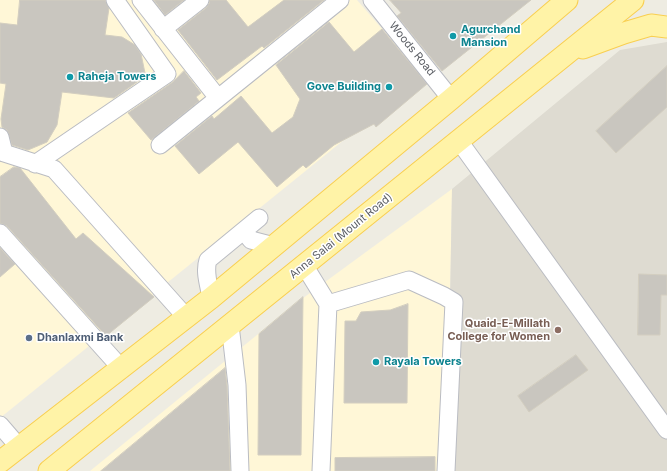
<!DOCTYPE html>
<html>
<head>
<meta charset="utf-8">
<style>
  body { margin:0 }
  canvas { display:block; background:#eeece2 }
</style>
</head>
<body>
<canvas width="667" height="471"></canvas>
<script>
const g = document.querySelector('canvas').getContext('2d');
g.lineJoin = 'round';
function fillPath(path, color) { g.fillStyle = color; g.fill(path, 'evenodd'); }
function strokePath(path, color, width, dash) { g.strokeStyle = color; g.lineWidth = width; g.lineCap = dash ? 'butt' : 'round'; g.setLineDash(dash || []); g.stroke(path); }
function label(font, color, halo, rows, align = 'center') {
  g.font = font + ' Inter,sans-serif'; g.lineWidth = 3; g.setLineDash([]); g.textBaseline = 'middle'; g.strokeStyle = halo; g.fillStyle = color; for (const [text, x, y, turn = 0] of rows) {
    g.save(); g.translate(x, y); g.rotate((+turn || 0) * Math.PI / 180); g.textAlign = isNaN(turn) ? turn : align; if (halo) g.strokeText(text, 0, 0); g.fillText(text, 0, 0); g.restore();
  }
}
const commercial = new Path2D(`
  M0,0H357L423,76L0,418Z
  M452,189L447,471H90L295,304Z`);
const education = new Path2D(`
  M667,42V471H447L452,189L620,50Z`);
const building = new Path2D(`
  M20,0H105L109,8L105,35L122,37L135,45L141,54L145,73L147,75L114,98L62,92L57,125L47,142L28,150L12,145L7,130L2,127L1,119L6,84L0,83V23L17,25Z
  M154,0H184L165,15Z
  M210,0H226L248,27L284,0H324L264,48L262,46L217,80L178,30L206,8L209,4Z
  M390,0H531L442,71L397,16L401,13Z
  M329,22L354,52L382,29L427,84L376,127L374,124L334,145L306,168L303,165L277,187L238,142L199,174L175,146L212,116L214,119L241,96L272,133L293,117L300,99L276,65Z
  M667,66V107L616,153L596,131Z
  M184,71L201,93L196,97L199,101L151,140L128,113L173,82Z
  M14,167L20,168L76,239L83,233L154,297L106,336L7,226L0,223V177Z
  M0,248L15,264L0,277Z
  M639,274L667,275V295H661L660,335H638Z
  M303,297L301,455H258L259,334Z
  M408,304L407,403H344L345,321H356L361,312L390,310Z
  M576,355L588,370L529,412L518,396Z
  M225,368L227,386L230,471H101Z
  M435,457V471H335V458Z`);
const minor = new Path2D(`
  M141,0L218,98
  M372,0L451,99
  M163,29L200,0
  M0,137L4,153L54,169L186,317
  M459,141L667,430
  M160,145L340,0
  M35,164L167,74L115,0
  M244,231L251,240L274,246
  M0,233L121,368
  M304,265L328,304L321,471
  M211,298C209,285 204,272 208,260L259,218
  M328,304L409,280L444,296L454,302L446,471
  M230,325L237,385L240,471
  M0,425L19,447`);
const major = new Path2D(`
  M583,48L624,33L651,25L667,27
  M0,462L211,298L451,99L567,0
  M49,471L633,0`);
const markers = [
  [453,36,4,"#0f9aa8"],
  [70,77,4,"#0f9aa8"],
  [389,87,4,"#0f9aa8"],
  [558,330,4,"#8d6e63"],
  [29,338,4,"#5c6f8a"],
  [376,362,4,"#0f9aa8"]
];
const cultureNames = [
  ["Agurchand",461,30],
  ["Mansion",461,43],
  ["Raheja Towers",78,77],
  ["Gove Building",381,87,"right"],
  ["Rayala Towers",384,362]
];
const streetNames = [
  ["Woods Road",412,49,51],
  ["Anna Salai (Mount Road)",341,236,-39]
];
const educationNames = [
  ["Quaid-E-Millath",550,324],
  ["College for Women",550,337]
];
const serviceNames = [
  ["Dhanlaxmi Bank",37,338]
];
fillPath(commercial, '#fff7d7');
fillPath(education, '#dedbd1');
fillPath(building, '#c9c6bf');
strokePath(building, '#d3cec0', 1);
strokePath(minor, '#babcc2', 19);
strokePath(major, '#f9cf51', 23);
strokePath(minor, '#fff', 17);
strokePath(major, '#fff3a7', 21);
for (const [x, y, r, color] of markers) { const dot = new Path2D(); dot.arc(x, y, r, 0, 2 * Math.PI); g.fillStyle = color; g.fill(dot); strokePath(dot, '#fff', 1.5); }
label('bold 11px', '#0d838f', '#fff', cultureNames, 'left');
label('11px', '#5b5e64', '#fff', streetNames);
label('bold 11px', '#785e54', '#fff', educationNames, 'right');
label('bold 11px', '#4e5e75', '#fff', serviceNames, 'left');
</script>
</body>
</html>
